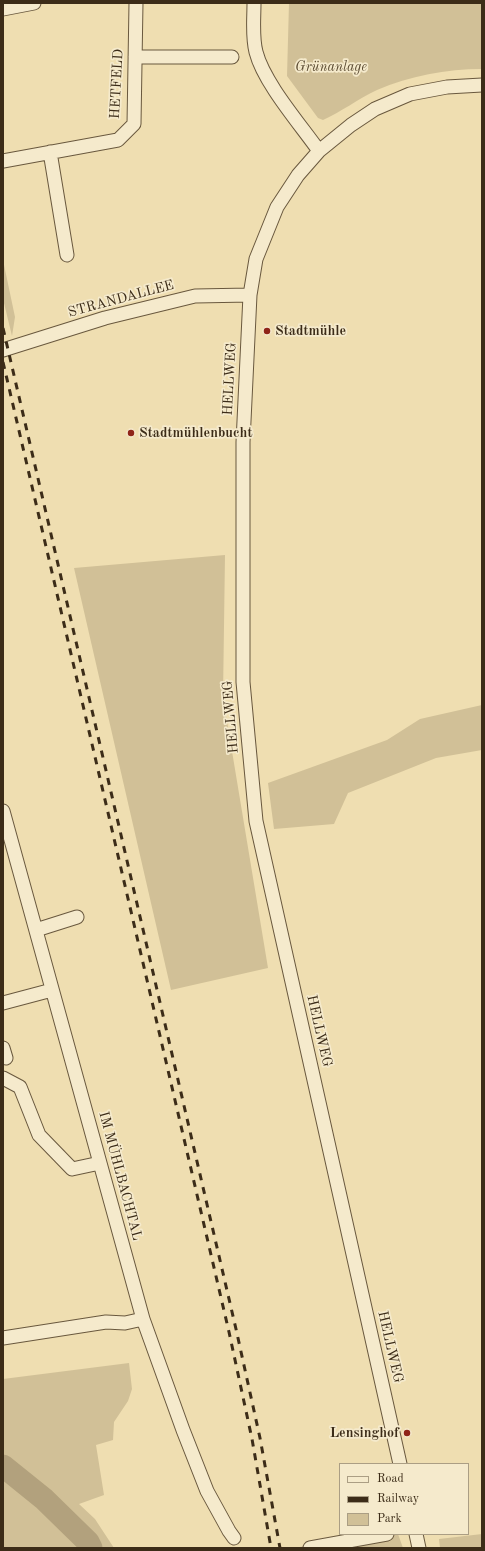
<!DOCTYPE html>
<html>
<head>
<meta charset="utf-8">
<style>
  body { margin:0 }
  #map { position:relative; width:485px; height:1551px; overflow:hidden; background:#efdeb1; font-family:"Old Standard TT",serif }
  canvas { display:block }
  .frame { position:absolute; inset:0; border:4px solid #3c2c18; pointer-events:none }
  .legend { position:absolute; left:339px; top:1463px; width:130px; height:72px; box-sizing:border-box; background:#f5eacc; border:1px solid #ab9e84; margin:0; padding:5px 7px; list-style:none; font-size:12px; color:#3c2c18 }
  .legend li { display:flex; align-items:center; gap:8px; height:20px }
  .legend b { width:20px; border:1px solid #ab9e84 }
</style>
</head>
<body>
<div id="map">
<canvas width="485" height="1551"></canvas>
<div class="frame"></div>
<ul class="legend">
<li><b style="height:5px;background:#f5eacc"></b>Road</li>
<li><b style="height:5px;background:#3c2c18"></b>Railway</li>
<li><b style="height:11px;background:#d1c097"></b>Park</li>
</ul>
</div>
<script>
const g = document.querySelector('canvas').getContext('2d');
g.lineJoin = 'round';
function fillPath(path, color) { g.fillStyle = color; g.fill(path, 'evenodd'); }
function strokePath(path, color, width, dash) { g.strokeStyle = color; g.lineWidth = width; g.lineCap = dash ? 'butt' : 'round'; g.setLineDash(dash || []); g.stroke(path); }
function label(font, color, halo, rows, align = 'center') {
  g.font = font + ' "Old Standard TT",serif'; g.lineWidth = 3.5; g.setLineDash([]); g.textBaseline = 'middle'; g.strokeStyle = halo; g.fillStyle = color; for (const [text, x, y, turn = 0] of rows) {
    g.save(); g.translate(x, y); g.rotate((+turn || 0) * Math.PI / 180); g.textAlign = isNaN(turn) ? turn : align; if (halo) g.strokeText(text, 0, 0); g.fillText(text, 0, 0); g.restore();
  }
}
const green = new Path2D(`
  M289,3H482V69C446,69 410,76 377,90C358,99 341,112 323,120L318,118L287,76Z
  M3,260L15,317L12,336L3,299Z
  M225,555L223,697L268,968L171,990L74,568Z
  M482,705V750L436,758L348,793L334,824L274,829L268,783L387,740L420,719Z
  M129,1363L132,1389L128,1401L114,1422L113,1440L96,1445L104,1495L79,1504L95,1519L114,1548H3V1379Z
  M386,1534H398L403,1548H293Z
  M482,1534V1548H440L439,1539Z`);
const river = new Path2D(`
  M3,1466L44,1499L88,1542L91,1548`);
const minor = new Path2D(`
  M254,3C254,19 252,37 256,52C264,83 300,124 319,151
  M3,9L34,3
  M135,57H232
  M50,152L67,255
  M3,161L118,140L134,124L136,3
  M3,350L105,318L195,296L250,295
  M3,811L143,1319L183,1430L207,1491L229,1531L234,1538
  M36,930L77,917
  M3,1003L52,990
  M3,1048L6,1058
  M3,1078L20,1087L39,1135L72,1169L100,1163
  M3,1338L106,1322L125,1323L143,1319
  M400,1464L256,821L243,682V442L250,295L256,259L277,207L298,175L319,151L351,125L375,109L410,94L447,87L482,85
  M416,1534L419,1548
  M310,1548L387,1534`);
const rail = new Path2D(`
  M3,328L236,1329L260,1438L280,1548
  M3,362L229,1332L252,1439L271,1548`);
const markers = [
  [267,331,4,"#8f2418"],
  [131,433,4,"#8f2418"],
  [407,1433,4,"#8f2418"]
];
const parkNames = [
  ["Grünanlage",331,67]
];
const streetNames = [
  ["HETFELD",117,84,-87],
  ["STRANDALLEE",121,299,-15],
  ["HELLWEG",230,379,-87],
  ["HELLWEG",231,717,-95],
  ["HELLWEG",319,1031,77],
  ["IM MÜHLBACHTAL",120,1176,75],
  ["HELLWEG",390,1347,77]
];
const poiNames = [
  ["Stadtmühle",275,331],
  ["Stadtmühlenbucht",139,433],
  ["Lensinghof",399,1433,"right"]
];
fillPath(green, '#d1c097');
strokePath(river, '#b2a17d', 23);
strokePath(minor, '#69583e', 15);
strokePath(minor, '#f5eacc', 13);
strokePath(rail, '#3c2c18', 3, [7, 7]);
for (const [x, y, r, color] of markers) { const dot = new Path2D(); dot.arc(x, y, r, 0, 2 * Math.PI); g.fillStyle = color; g.fill(dot); strokePath(dot, '#f5eacc', 1.5); }
label('italic 14px', '#5a4a31', '#f5eacc', parkNames);
label('14px', '#3c2c18', '#f5eacc', streetNames);
label('bold 14px', '#3c2c18', '#f5eacc', poiNames, 'left');
</script>
</body>
</html>
